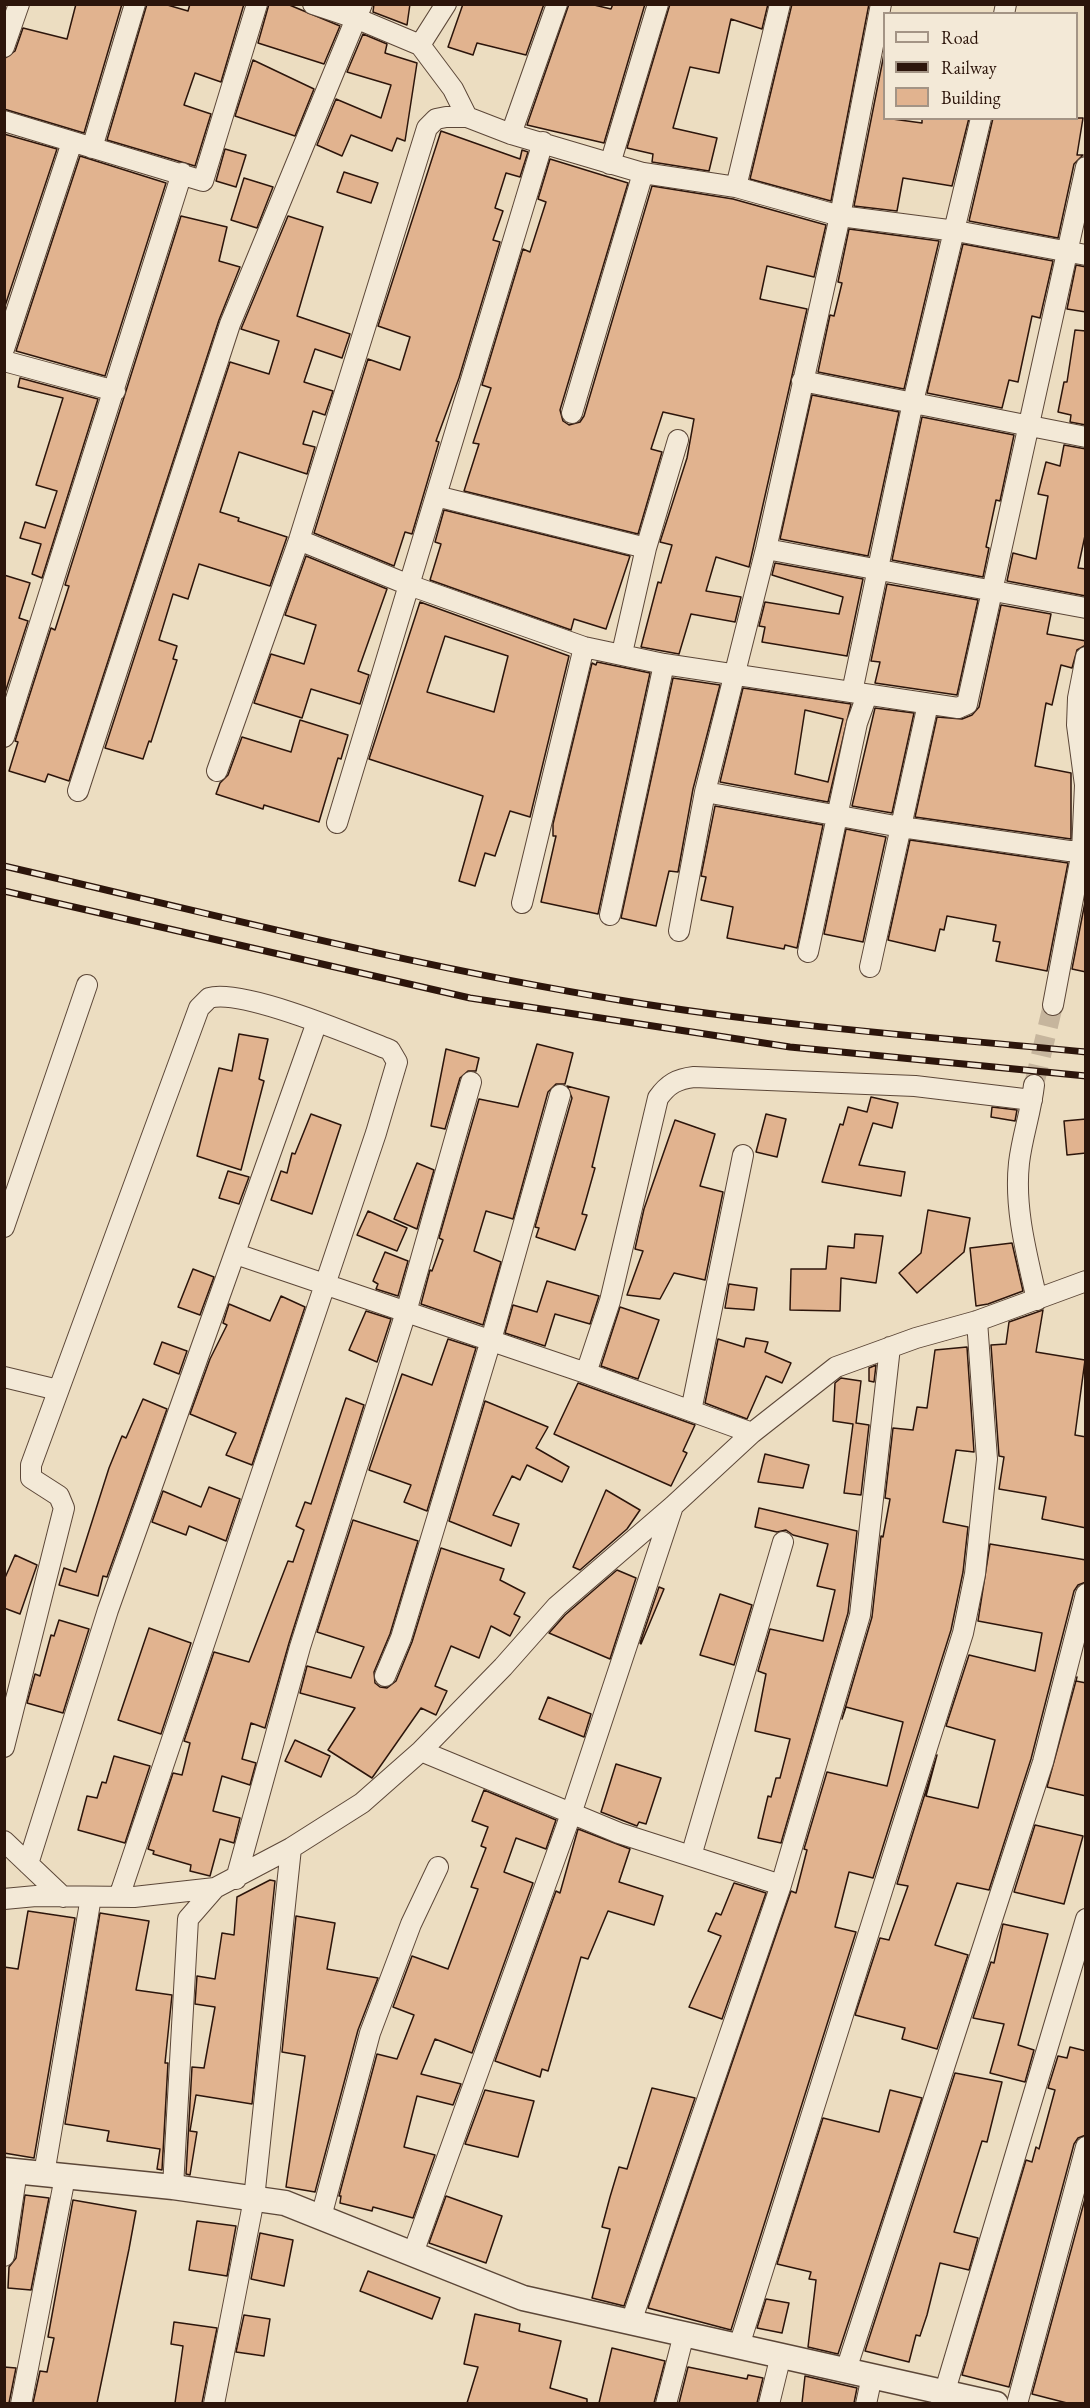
<!DOCTYPE html>
<html>
<head>
<meta charset="utf-8">
<style>
  body { margin:0 }
  #map { position:relative; width:1090px; height:2408px; overflow:hidden; background:#ecddc1; font-family:"EB Garamond",serif }
  canvas { display:block }
  .frame { position:absolute; inset:0; border:6px solid #2c150b; pointer-events:none }
  .legend { position:absolute; left:883px; top:12px; width:195px; height:108px; box-sizing:border-box; background:#f3e9d7; border:2px solid #a39485; margin:0; padding:8px 10px; list-style:none; font-size:18px; color:#2c150b }
  .legend li { display:flex; align-items:center; gap:12px; height:30px }
  .legend b { width:30px; border:2px solid #a39485 }
</style>
</head>
<body>
<div id="map">
<canvas width="1090" height="2408"></canvas>
<div class="frame"></div>
<ul class="legend">
<li><b style="height:8px;background:#f3e9d7"></b>Road</li>
<li><b style="height:8px;background:#2c150b"></b>Railway</li>
<li><b style="height:16px;background:#e1b38f"></b>Building</li>
</ul>
</div>
<script>
const g = document.querySelector('canvas').getContext('2d');
g.lineJoin = 'round';
function fillPath(path, color) { g.fillStyle = color; g.fill(path, 'evenodd'); }
function strokePath(path, color, width, dash) { g.strokeStyle = color; g.lineWidth = width; g.lineCap = dash ? 'butt' : 'round'; g.setLineDash(dash || []); g.stroke(path); }
const building = new Path2D(`
  M76,4H122L84,133L4,109V59L15,51L23,28L67,39Z
  M147,4H164L188,11L190,4H244L221,82L195,73L184,105L211,114L195,166L107,140Z
  M269,4H287L340,26L324,64L258,43Z
  M374,4H410L407,25L373,12Z
  M463,4H544L526,55L477,43L473,55L448,47Z
  M569,4H590L611,9L613,4H645L604,143L527,125Z
  M670,4H768L762,29L731,19L719,73L690,67L673,128L717,138L709,171L652,162L653,154L627,148Z
  M792,4H869L831,201L750,179Z
  M363,34L387,44L385,53L417,63L405,141L397,138L392,151L351,135L342,156L317,145L336,99L381,118L391,85L347,72Z
  M885,49V118L922,123V118H969L952,186L903,178L897,211L854,206Z
  M253,60L314,89L295,136L235,116Z
  M993,118H1083L1077,155H1083L1074,164L1058,238L969,221Z
  M441,131L520,159L522,150L528,152L520,177L506,173L495,208L503,211L493,240L500,242L459,378L436,441L439,442L412,534L405,532L394,566L314,533L368,359L400,370L410,337L378,326Z
  M4,134L57,149L4,309Z
  M225,149L246,155L236,187L216,181Z
  M80,156L166,183L105,376L16,351Z
  M550,159L628,183L560,410L563,421L569,425L580,422L584,416L652,186L733,199L826,225L814,277L767,266L760,299L807,309L749,567L716,557L706,591L741,597L735,622L691,614L679,654L641,647L658,582L661,583L672,545L660,542L687,458L694,419L663,412L651,449L662,452L638,534L464,491L479,444L473,443L491,388L482,385L523,249L530,252L546,202L538,199Z
  M344,172L378,183L371,203L337,192Z
  M244,178L273,187L257,228L231,220Z
  M181,216L227,227L219,261L240,267L219,320L69,781L48,774L45,782L9,771L18,742L15,741L51,628L55,630L69,586L65,585Z
  M288,216L323,227L297,316L350,334L342,358L315,349L304,382L333,391L325,415L313,411L303,444L315,447L307,474L239,452L220,512L239,518L238,521L287,537L270,586L199,564L188,599L173,594L159,640L177,646L173,659L177,660L151,742L149,741L143,759L105,748L230,362L269,374L279,341L241,329Z
  M849,229L939,241L904,389L818,372L830,315L834,316L842,283L838,282Z
  M963,244L1053,261L1040,318L1032,316L1018,382L1009,380L1002,408L927,393Z
  M1076,265L1086,267V312L1067,309Z
  M1075,330L1086,331V425L1070,422L1071,415L1058,412L1064,382H1067Z
  M20,378L98,399L42,578L32,574L41,544L20,538L25,522L45,528L57,491L36,485L63,398L18,387Z
  M812,395L899,412L868,556L780,539Z
  M922,417L1014,435L1000,501L996,500L986,547L989,548L983,577L892,560Z
  M1064,445L1086,449V531L1078,568L1086,569V596L1007,581L1013,553L1036,559L1048,496L1038,494L1046,462L1060,466Z
  M444,510L630,556L606,629L574,619L571,630L430,580L441,544L435,542Z
  M306,556L387,589L358,671L369,675L360,704L311,689L302,718L254,703L271,654L304,664L316,625L285,615Z
  M775,563L863,579L847,656L762,642L765,627L759,626L765,602L839,614L843,597L772,575Z
  M4,575L30,583L19,618L28,621L4,696Z
  M887,584L978,600L957,695L875,683L880,662L871,661Z
  M420,602L569,656L530,817L510,811L495,856L485,853L475,886L459,881L483,796L369,759ZM445,636L508,656L494,712L427,692Z
  M1001,605L1051,614L1047,634L1086,641V645L1077,650L1072,668L1061,665L1052,705L1046,703L1035,766L1071,773V839L915,817L937,717L962,719L972,715L979,707Z
  M597,662L650,673L598,914L541,902L556,836H553V824L592,663L596,665Z
  M673,678L720,685L693,789L678,872L669,871L656,926L621,918Z
  M743,688L851,704L828,802L720,782ZM805,710L843,719L828,782L795,774Z
  M875,708L914,713L892,813L852,806Z
  M300,720L348,735L341,759L338,758L319,822L264,805L263,809L216,794L220,783L228,775L242,737L291,752Z
  M715,806L823,825L797,948L785,945L784,949L727,938L733,907L701,900L706,877L701,876Z
  M846,829L886,837L863,942L824,934Z
  M910,840L1068,863L1047,971L996,961L1000,942L993,941L996,925L947,916L944,930L940,929L935,951L888,940Z
  M1086,897V972L1072,969Z
  M239,1034L268,1039L259,1079L264,1081L241,1170L197,1156L219,1068L232,1071Z
  M537,1044L573,1053L565,1084H556L548,1092L513,1219L486,1211L474,1251L501,1262L483,1325L421,1304L430,1270L432,1271L443,1240L439,1238L479,1099L518,1107Z
  M446,1049L479,1058L476,1071H468L460,1078L445,1129L431,1126Z
  M567,1086L609,1097L592,1167L595,1168L582,1214L587,1215L575,1250L536,1237L539,1228L535,1227L572,1098Z
  M871,1097L898,1103L892,1128L873,1123L859,1165L905,1172L901,1196L822,1182L840,1124L843,1125L848,1107L867,1112Z
  M992,1107L1017,1110L1015,1121L991,1117Z
  M311,1114L341,1125L312,1214L271,1200L281,1171L287,1173L292,1153L295,1154Z
  M766,1114L786,1119L777,1157L756,1152Z
  M1086,1119V1153L1067,1155L1064,1121Z
  M675,1120L715,1134L700,1186L723,1192L705,1280L674,1273L660,1299L627,1295L643,1251L635,1249L644,1209Z
  M417,1163L434,1170L417,1229L394,1219Z
  M228,1171L249,1177L239,1204L219,1198Z
  M928,1210L970,1218L964,1252L917,1293L899,1273L921,1253Z
  M368,1211L407,1228L397,1251L357,1235Z
  M855,1234L883,1236L876,1283L841,1278L840,1311L790,1310L791,1269H826L828,1246L854,1248Z
  M1012,1243L1023,1291L988,1304L976,1306L970,1248Z
  M385,1252L408,1261L398,1296L376,1289L378,1284L373,1281Z
  M193,1269L214,1277L200,1315L178,1307Z
  M547,1281L599,1296L590,1324L555,1314L545,1346L505,1333L513,1305L537,1312Z
  M729,1284L757,1288L754,1310L725,1308Z
  M281,1296L305,1307L252,1465L226,1455L236,1433L190,1414L210,1359L227,1325L223,1323L229,1304L270,1321Z
  M620,1307L659,1320L638,1379L601,1366Z
  M1043,1310L1036,1352L1085,1360L1075,1435L1086,1437V1528L1042,1519L1046,1497L999,1489L1004,1457L999,1456L991,1345L1006,1344L1009,1322Z
  M366,1311L391,1319L377,1362L349,1350Z
  M746,1338L768,1342L765,1352L791,1363L782,1383L766,1376L747,1419L705,1403L718,1339L744,1347Z
  M448,1339L476,1348L427,1511L404,1502L411,1485L369,1470L402,1374L432,1385Z
  M162,1342L187,1351L179,1374L154,1364Z
  M967,1347L974,1452L956,1450L943,1522L968,1527L963,1572L951,1630L873,1878L849,1872L835,1927L856,1932L731,2330L648,2308L791,1891L796,1893L807,1850L804,1849L827,1772L887,1786L903,1722L846,1707L842,1719L872,1617L881,1536L883,1537L890,1499L885,1498L893,1428L913,1430L917,1407L927,1408L935,1350Z
  M876,1365L874,1382L869,1381V1368Z
  M841,1378L861,1381L856,1423L869,1425L861,1495L844,1493L853,1424L833,1421L835,1383Z
  M578,1383L695,1425L683,1451L687,1453L671,1486L554,1434Z
  M346,1398L364,1405L289,1643L265,1728L251,1723L242,1759L256,1763L250,1785L222,1776L213,1811L240,1818L234,1843L220,1839L210,1876L190,1871L191,1865L153,1854L154,1851L148,1849L173,1773L182,1775L190,1743L184,1741L214,1652L249,1662L288,1561L293,1562L304,1530L296,1526L305,1502L311,1504Z
  M143,1399L167,1409L107,1577L103,1576L98,1596L59,1585L64,1568L76,1572L109,1468L122,1436L126,1438Z
  M485,1401L548,1427L536,1448L569,1467L562,1482L527,1465L520,1480L512,1476L493,1515L519,1524L511,1546L449,1521Z
  M765,1454L809,1465L803,1488L758,1482Z
  M209,1487L240,1499L226,1541L189,1526L186,1535L152,1522L163,1491L201,1507Z
  M606,1490L640,1510L627,1529L580,1570L573,1567Z
  M759,1508L857,1531L848,1613L781,1843L758,1838L768,1796L771,1797L776,1778H780L790,1739L755,1731L766,1674L758,1671L770,1629L823,1641L835,1590L817,1586L828,1544L793,1535L786,1530L777,1532L755,1527Z
  M353,1520L418,1541L390,1634L374,1672L375,1683L380,1687L387,1688L396,1681L412,1642L441,1548L504,1569L500,1580L525,1593L514,1614L520,1617L510,1636L491,1626L479,1658L451,1646L435,1686L447,1691L436,1715L421,1708L372,1778L328,1750L355,1708L300,1693L307,1666L351,1678L364,1647L317,1632Z
  M990,1544L1086,1560V1582L1078,1585L1074,1591L1031,1759L989,1890L957,1883L935,1945L968,1955L937,2049L902,2039L905,2028L855,2015L880,1938L889,1940L908,1886L897,1884L937,1755L926,1796L978,1808L995,1740L946,1726L969,1655L1035,1671L1042,1633L978,1621Z
  M15,1555L37,1565L20,1614L4,1608V1580Z
  M617,1570L636,1578L610,1659L549,1633L565,1615Z
  M659,1587L664,1589L641,1644L640,1643Z
  M720,1594L752,1605L734,1665L700,1655Z
  M59,1620L89,1629L63,1713L27,1703L35,1674L40,1676L51,1635L54,1636Z
  M149,1628L191,1643L161,1734L118,1720Z
  M1077,1677L1076,1681L1086,1683V1796L1047,1787Z
  M548,1697L591,1714L584,1737L539,1719Z
  M295,1740L330,1756L321,1777L285,1761Z
  M114,1756L150,1766L125,1843L78,1830L87,1796L97,1798L102,1782L106,1783Z
  M616,1764L661,1778L646,1824L639,1822L637,1826L601,1812Z
  M484,1790L556,1820L546,1849L516,1838L504,1872L533,1883L472,2053L435,2039L421,2074L461,2084L453,2105L417,2096L404,2147L435,2155L413,2218L373,2207L372,2211L340,2203L341,2196H339L377,2054L397,2059L414,2015L393,2007L412,1956L448,1969L478,1889L471,1887L486,1848L481,1846L488,1827L472,1821Z
  M1035,1825L1083,1836L1064,1904L1014,1892Z
  M578,1829L630,1849L619,1882L663,1896L654,1925L608,1911L588,1959L581,1957L548,2071L542,2069L540,2077L495,2061L556,1891L560,1893Z
  M270,1880L275,1881L252,2104L196,2095L190,2131L197,2132L190,2175L186,2174L192,2067L204,2068L215,2007L195,2004L197,1976L215,1979L222,1933L234,1935L237,1897Z
  M734,1883L766,1893L722,2019L689,2007L721,1936L708,1931L716,1913L721,1915Z
  M28,1911L75,1918L34,2158L4,2153V1967L18,1969Z
  M100,1913L149,1921L136,1990L172,1995L165,2063H168L162,2170L157,2169L160,2149L107,2141L109,2131L65,2124Z
  M296,1916L335,1923L327,1969L378,1978L358,2030L315,2192L286,2187L305,2056L282,2052Z
  M1003,1924L1048,1934L1018,2045L1034,2050L1025,2082L990,2073L1004,2024L973,2018L991,1962L994,1963Z
  M1070,2047L1086,2051V2135L1078,2138L1074,2144L1009,2387L962,2375L1026,2160L1032,2162L1036,2147L1039,2149L1055,2090L1048,2088L1058,2056L1067,2058Z
  M955,2073L1002,2082L987,2142L982,2141L954,2232L978,2238L969,2270L940,2263L927,2315L920,2336L916,2335L909,2362L865,2351Z
  M652,2088L695,2098L624,2306L592,2298L610,2229L602,2227L610,2197L619,2167L627,2169Z
  M485,2090L534,2101L518,2157L465,2144Z
  M890,2090L922,2098L838,2354L808,2347L816,2280L809,2279L811,2272L777,2264L823,2118L879,2132Z
  M25,2195L49,2198L31,2290L8,2288L9,2267L16,2258Z
  M1086,2195V2403H1067L1032,2394Z
  M446,2196L502,2216L486,2263L429,2243Z
  M73,2200L136,2211L129,2249L97,2403H33L40,2371L47,2372L54,2338L48,2337Z
  M197,2221L236,2226L227,2276L189,2270Z
  M260,2233L293,2240L284,2286L251,2279Z
  M368,2271L440,2298L432,2319L360,2291Z
  M766,2299L789,2303L782,2333L757,2328Z
  M475,2314L520,2324L519,2331L561,2341L550,2388L587,2399V2403H467L478,2367L464,2364Z
  M244,2315L270,2319L264,2356L236,2352Z
  M174,2322L217,2328L202,2403H175L183,2346L171,2344Z
  M612,2348L665,2361L654,2403H599Z
  M4,2367L16,2368L9,2403H4Z
  M688,2367L747,2379L748,2375L763,2378L757,2403H679Z
  M805,2376L857,2388L854,2403H802Z`);
const minorTunnel = new Path2D(`
  M1034,1085L1053,1005`);
const minor = new Path2D(`
  M313,4L358,19L420,45L446,4
  M1004,14L1006,4
  M420,45L453,89L467,117
  M4,47L19,4
  M4,121L203,181L257,4
  M511,134L557,4
  M92,148L135,4
  M610,164L658,4
  M736,187L780,4
  M4,349L72,142
  M4,361L115,391
  M802,381L1086,437
  M572,413L643,173
  M436,496L646,548
  M299,540L409,585L584,647L664,664L958,708L967,704L1086,167
  M766,549L1086,608
  M622,653L646,548L678,440
  M852,692L913,402L981,118
  M4,737L182,173
  M217,771L299,540L427,128L436,119L446,117H467L511,134L643,173L736,187L840,216L956,231L1086,255
  M78,791L230,324L362,4
  M705,792L901,827L1069,851H1086
  M337,823L543,142
  M522,903L584,647
  M610,915L664,664
  M679,931L705,792L766,549L840,216L881,4
  M808,952L857,723L867,695
  M870,967L928,704
  M1053,1005L1082,851L1085,785L1077,725L1078,698L1086,657
  M1034,1085C1031,1112 1022,1137 1019,1163C1014,1209 1027,1255 1037,1300
  M4,1227L87,985
  M236,1254L586,1373L752,1433
  M586,1373L610,1301L658,1098C668,1084 677,1079 694,1077L915,1086L1032,1100
  M4,1377L58,1390
  M691,1411L743,1155
  M385,1676L401,1638L491,1340L560,1095
  M4,1747L64,1508L59,1496L31,1478V1465L199,1008L209,998C242,988 355,1036 390,1050L397,1062L376,1133L119,1897
  M421,1751L619,1833L781,1885
  M4,1841L63,1897
  M691,1856L783,1542
  M28,1864L108,1610L317,1022
  M236,1879L300,1647L406,1312L471,1082
  M4,1899L36,1896L134,1897L215,1888L291,1848L362,1803L421,1751L503,1667L557,1606L673,1506L752,1433L836,1367L916,1338L977,1321L1086,1281
  M44,2174L91,1897
  M173,2187L188,1919L215,1888
  M321,2217L370,2033L411,1924L438,1867
  M413,2253L571,1814L673,1506
  M4,2256L17,2171
  M631,2322L781,1885L860,1615L890,1347
  M739,2346L963,1633L975,1574L987,1459L977,1321
  M846,2370L1043,1762L1086,1594
  M21,2404L65,2177
  M214,2404L254,2199L291,1848
  M666,2404L684,2334
  M769,2404L781,2355
  M866,2404L872,2376
  M941,2404L1086,1919
  M1017,2404L1086,2147`);
const tertiary = new Path2D(`
  M4,2170L173,2187L285,2203L523,2298L996,2404`);
const rail = new Path2D(`
  M4,866C211,914 416,967 625,1001C777,1026 932,1037 1086,1052
  M4,891L470,998L790,1047L1086,1076`);
fillPath(building, '#e1b38f');
strokePath(building, '#2c150b', 1.5);
strokePath(minorTunnel, '#c6b59d', 20, [20, 10]);
strokePath(minor, '#5c4738', 22);
strokePath(tertiary, '#5c4738', 27);
strokePath(minor, '#f3e9d7', 20);
strokePath(tertiary, '#f3e9d7', 24);
strokePath(rail, '#2c150b', 7);
strokePath(rail, '#f3e9d7', 4.5, [14]);
</script>
</body>
</html>
